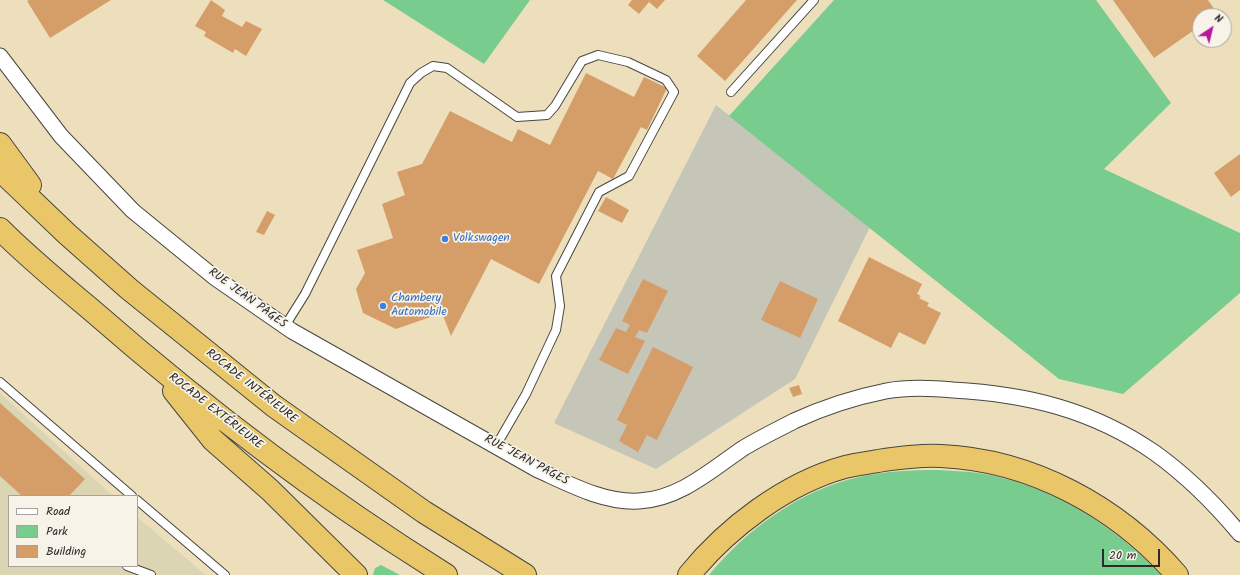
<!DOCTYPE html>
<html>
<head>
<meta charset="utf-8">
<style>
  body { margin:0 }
  #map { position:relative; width:1240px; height:575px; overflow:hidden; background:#eddfbc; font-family:Kalam,sans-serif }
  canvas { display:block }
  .legend { position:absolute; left:8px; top:495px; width:130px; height:72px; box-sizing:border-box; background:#f7f3e8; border:1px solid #a5a39c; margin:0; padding:5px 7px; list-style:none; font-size:12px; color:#2b2b2b }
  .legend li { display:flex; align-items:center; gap:8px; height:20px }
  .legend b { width:20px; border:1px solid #a5a39c }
  .north { position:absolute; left:1192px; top:8px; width:40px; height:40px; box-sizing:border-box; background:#f7f3e8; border:1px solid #a5a39c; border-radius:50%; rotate:35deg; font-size:11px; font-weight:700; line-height:16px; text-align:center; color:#2b2b2b }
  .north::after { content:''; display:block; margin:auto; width:14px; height:18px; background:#b5179e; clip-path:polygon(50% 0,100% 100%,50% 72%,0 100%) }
  .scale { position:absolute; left:1102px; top:549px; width:58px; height:18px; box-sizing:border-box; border:2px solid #2b2b2b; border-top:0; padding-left:5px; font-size:12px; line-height:14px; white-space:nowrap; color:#2b2b2b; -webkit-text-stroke:3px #f7f3e8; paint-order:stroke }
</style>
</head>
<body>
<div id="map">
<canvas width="1240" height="575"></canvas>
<ul class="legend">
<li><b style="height:5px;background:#fff"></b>Road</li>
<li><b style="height:11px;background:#78cc8e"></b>Park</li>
<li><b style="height:11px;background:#d59e69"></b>Building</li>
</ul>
<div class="north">N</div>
<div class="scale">20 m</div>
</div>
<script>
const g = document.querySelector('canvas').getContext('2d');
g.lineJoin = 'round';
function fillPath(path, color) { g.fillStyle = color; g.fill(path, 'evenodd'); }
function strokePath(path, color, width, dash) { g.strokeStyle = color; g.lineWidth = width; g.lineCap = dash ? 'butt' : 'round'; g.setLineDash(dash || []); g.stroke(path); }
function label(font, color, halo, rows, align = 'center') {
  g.font = font + ' Kalam,sans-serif'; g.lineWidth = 3.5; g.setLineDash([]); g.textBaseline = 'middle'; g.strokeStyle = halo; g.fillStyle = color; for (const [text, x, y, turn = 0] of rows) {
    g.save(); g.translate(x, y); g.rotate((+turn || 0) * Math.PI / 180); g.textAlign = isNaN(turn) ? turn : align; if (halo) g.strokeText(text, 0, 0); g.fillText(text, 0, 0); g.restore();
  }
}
const built = new Path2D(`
  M0,393L113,496H9V566H137V517L206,575H0Z`);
const industrial = new Path2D(`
  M716,105L870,227L795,379L656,469L554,423Z`);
const green = new Path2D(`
  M383,0H530L484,64Z
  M834,0H1096L1171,103L1104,169L1240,233V293L1123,394L1059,379L729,116Z
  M938,470C951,471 965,471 978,473C1047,483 1114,525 1161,575H709C747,529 800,490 859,477C885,471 911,470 938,470Z
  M381,565L400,575H373L375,568Z`);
const building = new Path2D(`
  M29,0H111L50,38L27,1Z
  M211,0L225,10L222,16L242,27L246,21L262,29L246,56L235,49L233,53L204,36L206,32L195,26Z
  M632,0H665L657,9L649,2L639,14L628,5Z
  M746,0H797L725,81L697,56Z
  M1113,0H1208L1217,13L1214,16H1200V26L1154,58Z
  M586,73L634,97L644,77L667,88L647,130L641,127L613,179L598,171L539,284L491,259L451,336L442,313L396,329L363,313L356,289L365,273L357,250L393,238L382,204L405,195L397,172L422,164L450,111L512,142L518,129L550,145Z
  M1240,154V190L1231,197L1214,173Z
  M606,197L629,210L622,223L598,211Z
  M267,211L275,215L264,235L256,232Z
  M869,257L922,284L917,294L921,296L919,298L929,303L927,306L941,313L925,345L899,332L891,348L838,321Z
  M643,279L668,291L647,333L639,330L635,337L645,341L628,374L599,360L616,328L626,332L630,325L622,321Z
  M780,281L818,299L800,338L761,320Z
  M653,347L693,367L657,440L647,435L638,452L619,441L627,425L617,420Z
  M799,385L802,394L793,397L789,388Z
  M0,403L85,479L69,496L36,495L22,496L0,476Z`);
const lane = new Path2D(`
  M731,92L814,0
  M285,326L305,294L410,83L421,73L433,66L447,68L517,117L547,115L555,106L582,61L598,55L628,62L666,80L674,92L629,176L599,192L556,276L560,306L556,330L526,394L496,446
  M0,382L132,496
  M137,500L225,575
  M127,566L151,575`);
const street = new Path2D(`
  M0,56L61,136L133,211L214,277L292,331L538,470C569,484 604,503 639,501C679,499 710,471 742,449C758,439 777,430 794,421C822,408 856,397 886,391C907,387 932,388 953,390C1027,394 1093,410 1155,453C1187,476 1215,504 1240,534`);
const highway = new Path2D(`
  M0,144L30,185
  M0,170L67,234L129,289L274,406L424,512L525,575
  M0,229C30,259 63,286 95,313C205,409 322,498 446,575
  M174,391L213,440L270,490L356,575
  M689,575C727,528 786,483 845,467C856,464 867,463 878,461C898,458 921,455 941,456C1032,460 1118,507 1177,575`);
const markers = [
  [445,239,4,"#3f7fe0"],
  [383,306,4,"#3f7fe0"]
];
const shopNames = [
  ["Volkswagen",453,239],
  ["Chambery",391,299],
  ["Automobile",391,313]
];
const streetNames = [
  ["RUE JEAN PAGES",247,299,36],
  ["ROCADE INTÉRIEURE",251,387,38],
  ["ROCADE EXTÉRIEURE",215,412,38],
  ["RUE JEAN PAGES",526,461,28]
];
fillPath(built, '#dbd5b4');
fillPath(industrial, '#c5c5b8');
fillPath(green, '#78cc8e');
fillPath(building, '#d59e69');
strokePath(lane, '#484641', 10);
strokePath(street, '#484641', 17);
strokePath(highway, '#484641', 24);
strokePath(lane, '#fff', 8);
strokePath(street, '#fff', 15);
strokePath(highway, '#e9c769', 22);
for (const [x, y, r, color] of markers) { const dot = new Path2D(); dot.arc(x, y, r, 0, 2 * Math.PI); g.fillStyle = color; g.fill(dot); strokePath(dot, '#f7f3e8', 1.5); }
label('12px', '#366cbe', '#f7f3e8', shopNames, 'left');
label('12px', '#2b2b2b', '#f7f3e8', streetNames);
</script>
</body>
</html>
